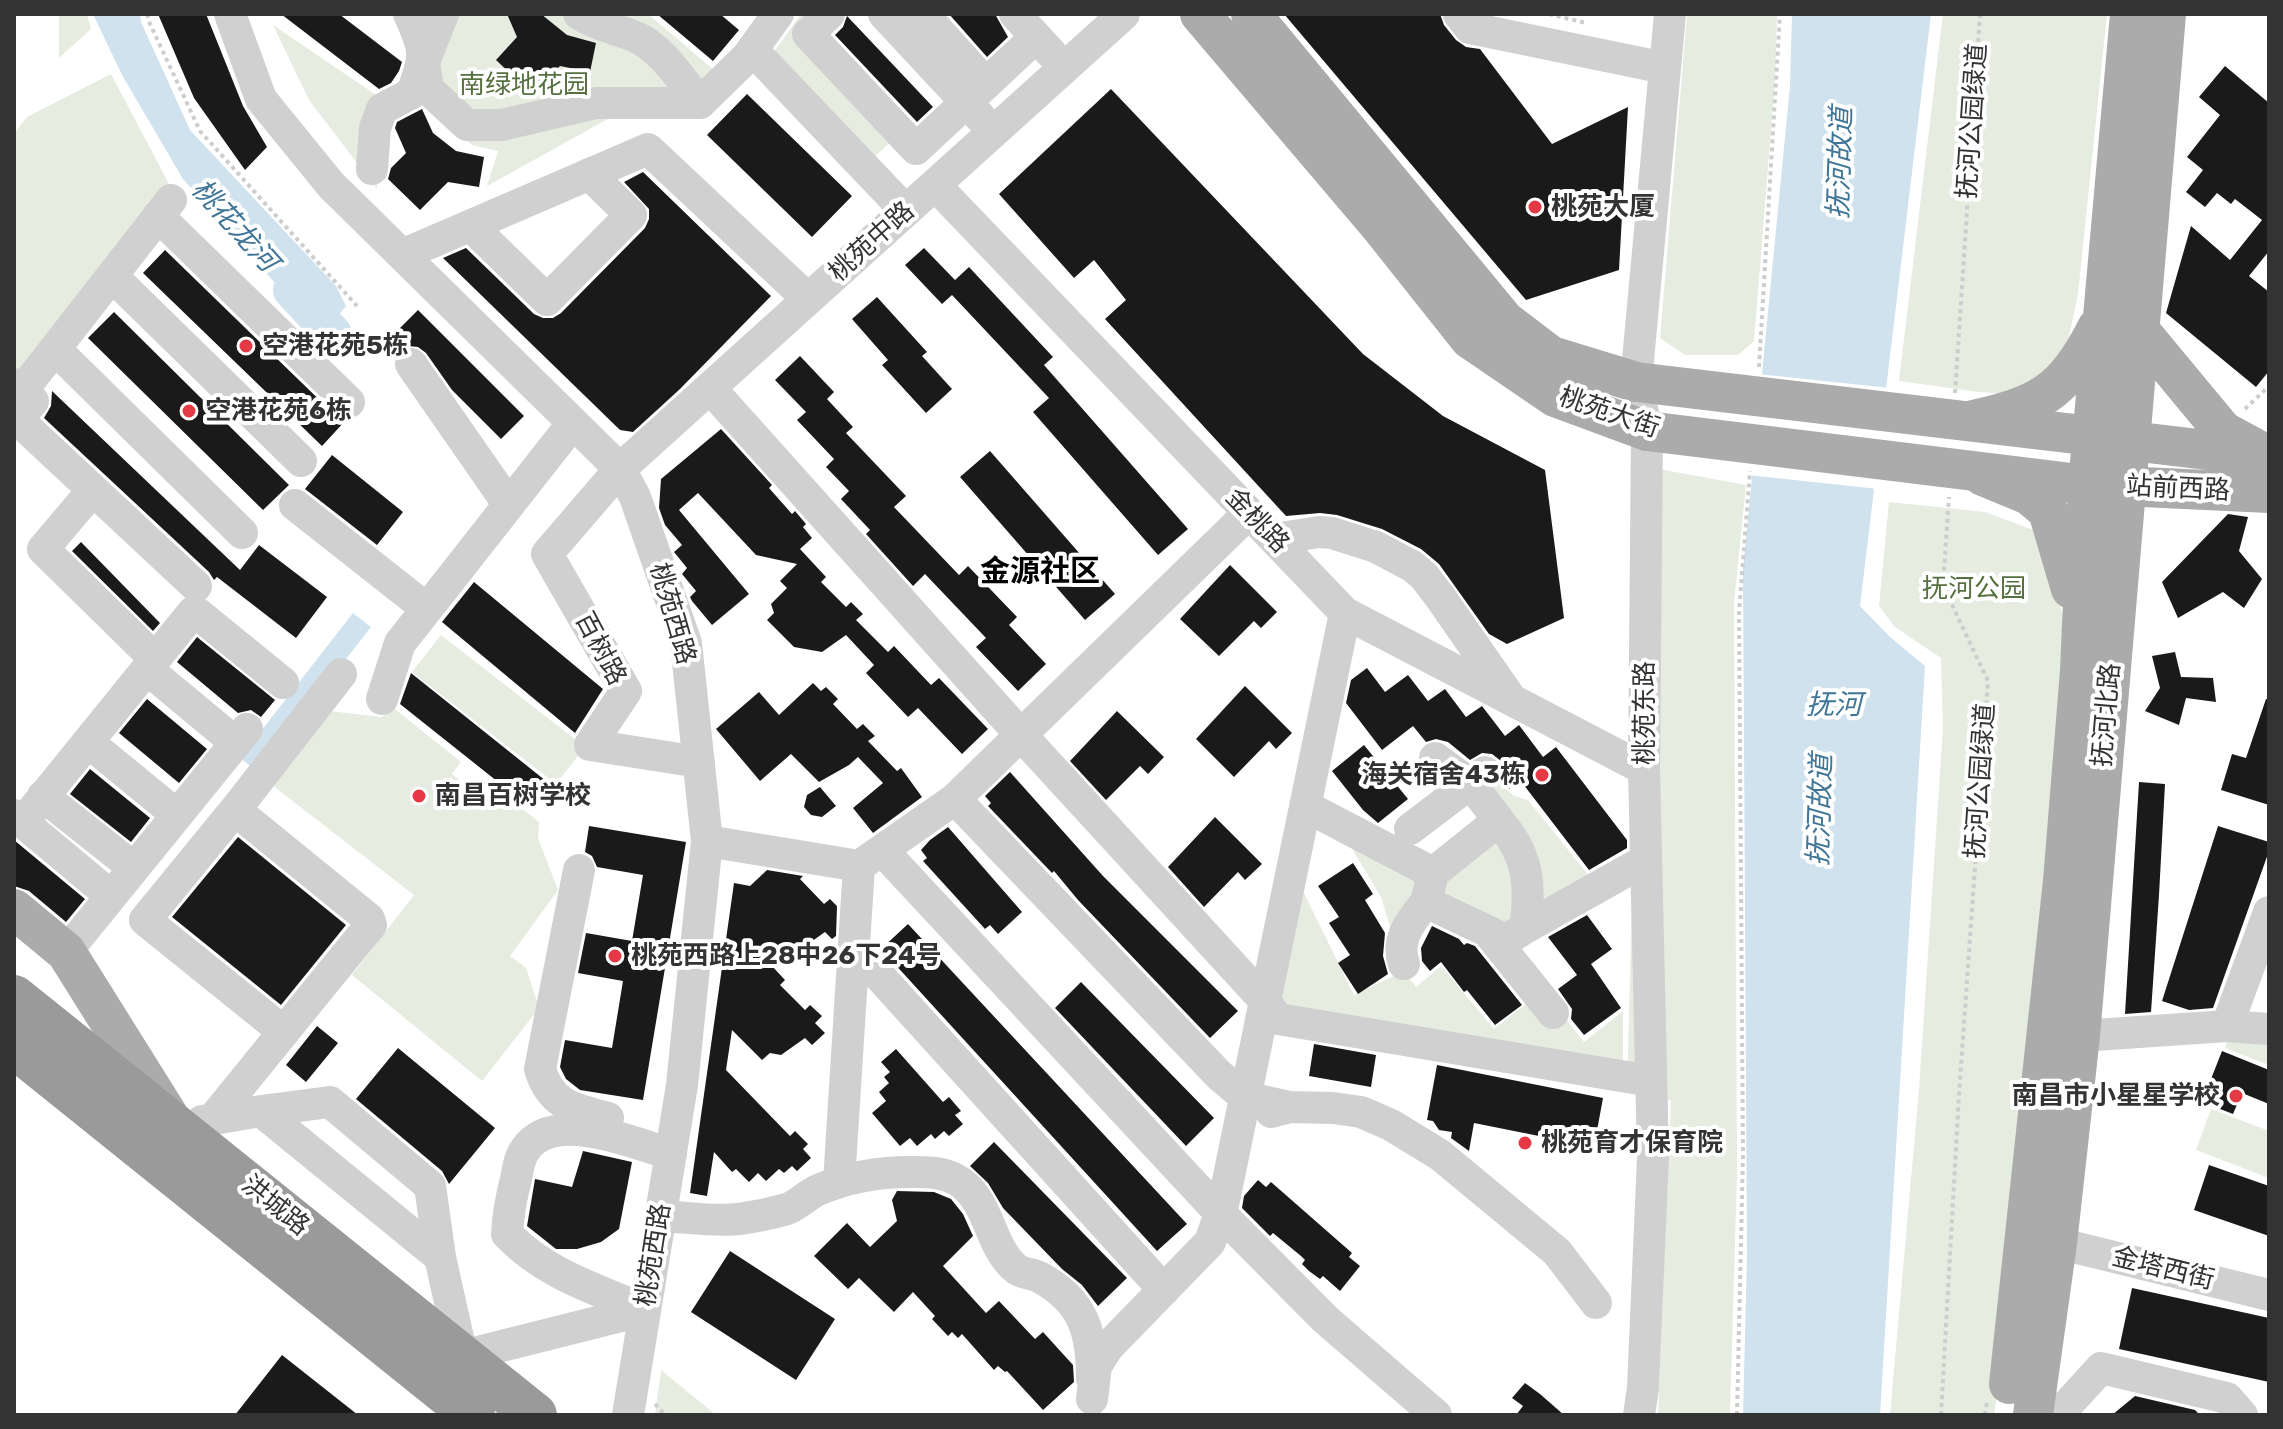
<!DOCTYPE html>
<html>
<head>
<meta charset="utf-8">
<style>
  body { margin:0 }
  #map { position:relative; width:2283px; height:1429px; overflow:hidden; background:#fff; font-family:Rubik,sans-serif }
  canvas { display:block }
  .frame { position:absolute; inset:0; border:16px solid #333; pointer-events:none }
</style>
</head>
<body>
<div id="map">
<canvas width="2283" height="1429"></canvas>
<div class="frame"></div>
</div>
<script>
const g = document.querySelector('canvas').getContext('2d');
g.lineJoin = 'round';
function fillPath(path, color) { g.fillStyle = color; g.fill(path, 'evenodd'); }
function strokePath(path, color, width, dash) { g.strokeStyle = color; g.lineWidth = width; g.lineCap = dash ? 'butt' : 'round'; g.setLineDash(dash || []); g.stroke(path); }
function label(font, color, halo, rows, align = 'center') {
  g.font = font + ' Rubik,"Noto Sans SC",sans-serif'; g.lineWidth = 8; g.setLineDash([]); g.textBaseline = 'middle'; g.strokeStyle = halo; g.fillStyle = color; for (const [text, x, y, turn = 0] of rows) {
    g.save(); g.translate(x, y); g.rotate((+turn || 0) * Math.PI / 180); g.textAlign = isNaN(turn) ? turn : align; if (halo) g.strokeText(text, 0, 0); g.fillText(text, 0, 0); g.restore();
  }
}
const green = new Path2D(`
  M59,14H87L91,29L59,58Z
  M413,14H648L727,81L615,115L487,186L498,151L472,145L421,98L383,125L377,189L309,100L273,25L382,99C418,67 412,60 413,14Z
  M801,14H821L799,35L895,138L870,161L771,56Z
  M1687,14H1777L1775,81L1754,341L1738,355H1685L1660,338Z
  M1943,14H2107L2078,294L2067,346L2025,395L1979,392L1899,381Z
  M111,74L169,184L18,376L14,372V134L27,117Z
  M1659,469L1746,485L1734,603L1737,1176L1730,1415H1658L1671,1100L1627,1092L1636,740Z
  M1889,502L1985,512L2041,533L2063,617L2065,705L2016,1267L1994,1415H1890L1919,1089L1943,728L1941,658L1895,627L1879,606Z
  M441,635L585,747L556,784L412,672Z
  M391,706L461,762L452,774L475,793L486,780L539,822L538,838L558,890L510,956L526,968L539,1008L482,1081L352,975L414,895L272,785L329,711L382,717Z
  M1490,775L1514,796L1528,800L1594,882L1531,919L1475,785Z
  M1494,830L1525,894L1506,935L1431,900Z
  M1345,837L1425,872L1394,940L1381,897Z
  M1300,885L1354,995L1404,971L1416,987L1441,966L1494,1029L1535,997L1564,1017L1584,1042L1623,1011V1068L1277,1005Z
  M2229,1037L2269,1040V1065L2225,1048Z
  M2211,1109L2269,1131V1178L2196,1150Z
  M661,1370L716,1415H655Z`);
const water = new Path2D(`
  M93,14H140L141,22L190,130L336,286L346,306L321,335L183,179L122,75Z
  M1792,14H1931L1860,606L1890,637L1925,666L1880,1415H1743L1747,1256L1743,569L1790,86Z
  M353,613L371,627L258,772L240,758Z`);
const pier = new Path2D(`
  M1758,374L1890,388L1878,489L1748,475Z`);
const river = new Path2D(`
  M292,290L333,334`);
const building = new Path2D(`
  M158,14H206L243,106L267,147L245,170L194,98Z
  M281,14H339L402,62L399,71L391,83L379,89Z
  M507,14H541L567,35L596,43L590,72L560,66L532,94L496,60L517,37Z
  M657,14H720L739,30L713,61Z
  M949,14H995L1008,37L987,57Z
  M1284,14H1440L1444,25L1456,40L1466,47L1480,49L1552,144L1628,107L1619,270L1526,300Z
  M847,16L933,107L917,122L835,35L843,27Z
  M2225,66L2269,103V251L2249,276L2269,292V371L2256,387L2166,313L2191,226L2230,260L2262,220L2235,199L2231,204L2217,193L2205,207L2186,192L2203,170L2187,157L2220,115L2199,97Z
  M1111,89L1363,354L1443,416L1545,470L1564,618L1507,644L1489,634L1439,564L1421,549L1382,529L1337,515L1320,513L1286,516L1105,319L1126,300L1094,260L1074,278L999,194Z
  M747,94L852,196L812,237L707,135Z
  M422,109L433,133L456,151L484,157L479,187L448,182L420,210L388,179L391,168L406,153L395,128L397,122Z
  M643,172L771,296L680,389L633,432L620,430L443,258L466,248L534,314L543,318H553L561,313L645,228L649,219V209L624,182Z
  M924,248L955,280L969,267L1053,357L1044,365L1188,529L1158,555L1033,412L1049,398L952,295L942,304L905,265Z
  M165,250L336,416L346,420L322,446L143,273Z
  M877,297L927,352L922,356L952,389L926,413L882,365L888,360L852,319Z
  M418,310L524,416L501,439L452,390L426,353L418,347L408,346L395,333Z
  M114,312L289,485L263,510L88,338Z
  M800,356L834,392L827,399L853,427L846,433L906,496L894,507L959,575L968,566L1017,617L1009,625L1046,664L1018,691L976,647L986,638L925,574L913,586L866,534L870,530L841,499L849,491L826,467L834,459L797,420L806,412L775,380Z
  M52,391L240,570L259,545L327,597L296,638L217,577L214,580L209,572L44,418L51,406Z
  M721,429L772,485L769,488L792,514L795,511L806,524L803,527L812,538L800,549L826,577L821,582L846,607L851,602L863,614L856,620L888,652L894,646L931,685L939,678L988,729L962,754L918,708L908,717L866,673L874,665L846,635L822,652L794,647L767,620L774,613L771,604L787,588L780,581L797,564L756,555L698,493L679,510L749,594L712,625L692,601L690,597L696,591L682,574L687,568L674,552L682,545L665,525L659,508L661,479Z
  M990,451L1115,594L1085,620L960,477Z
  M332,455L403,512L377,545L305,489Z
  M2228,514L2248,517L2239,551L2262,579L2244,608L2223,592L2178,618L2162,582Z
  M81,542L160,623L153,631L72,551Z
  M1230,565L1277,612L1261,628L1254,621L1219,656L1180,619Z
  M474,582L603,689L575,733L442,622Z
  M197,637L275,700L261,717L251,710L238,713L177,662Z
  M2175,652L2181,677L2213,678L2216,702L2186,698L2179,725L2145,711L2160,688L2152,656Z
  M1367,668L1385,692L1408,675L1428,701L1445,689L1466,717L1482,706L1505,736L1519,725L1543,757L1556,747L1627,840V848L1589,870L1520,780L1509,789L1502,780L1504,770L1501,761L1492,754L1482,753L1470,760L1448,742L1436,739L1426,742L1413,726L1382,750L1346,703L1351,680Z
  M411,673L551,785L532,809L400,704Z
  M813,683L821,691L826,687L838,699L833,704L857,729L863,724L875,736L868,741L897,771L901,768L922,797L873,833L853,808L883,783L858,757L849,765L819,782L791,754L760,781L716,729L759,692L779,715Z
  M1245,686L1292,733L1276,749L1269,741L1234,777L1196,739Z
  M147,699L207,749L179,783L119,733Z
  M2266,699H2269V805L2221,790L2232,754L2246,758Z
  M1117,711L1164,757L1148,774L1140,766L1106,800L1070,761Z
  M1364,745L1408,799L1378,823L1363,810L1332,771Z
  M90,769L150,818L131,842L70,794Z
  M1010,772L1103,876L1238,1011L1210,1038L1078,900L1054,871L1052,873L988,806L991,803L985,796Z
  M2139,782L2165,784L2159,895L2151,1012L2125,1014Z
  M820,787L836,806L822,817L811,815L804,807L807,795Z
  M1215,817L1262,864L1245,880L1238,872L1204,907L1168,867Z
  M589,826L686,842L643,1100L580,1090L566,1079L560,1067L565,1040L612,1048L623,981L578,973L586,933L632,941L643,875L597,867L592,856L585,852Z
  M2218,826L2269,842V851L2213,1008L2189,1010L2162,1001Z
  M948,827L1022,912L998,934L990,925L985,929L923,861L927,858L921,850L930,840Z
  M238,837L346,925L281,1005L172,917Z
  M14,840L85,899L66,922L29,891L14,886Z
  M1353,863L1373,894L1365,900L1385,933L1383,956L1388,974L1358,994L1338,963L1350,955L1329,923L1339,917L1318,886Z
  M767,870L803,876L800,879L824,904L830,899L837,906L836,936L832,939L825,932L801,949L789,947L771,965L785,980L780,985L805,1010L810,1005L822,1016L815,1023L825,1033L812,1045L805,1038L781,1055L770,1053L762,1060L732,1030L726,1070L790,1136L795,1131L808,1144L803,1149L811,1158L797,1171L792,1166L784,1173L779,1169L766,1181L758,1173L749,1182L736,1169L732,1172L714,1152L707,1196L690,1193L734,883L750,886Z
  M1587,915L1612,949L1591,964L1621,1008L1584,1035L1571,1019L1572,1009L1558,989L1577,975L1548,937Z
  M908,924L1187,1224L1157,1251L881,949Z
  M1432,926L1459,939L1464,945L1467,943L1475,946L1522,1005L1495,1025L1467,990L1464,992L1441,962L1430,971L1422,961L1421,948Z
  M1081,982L1214,1118L1186,1146L1055,1008Z
  M317,1026L338,1043L306,1082L286,1065Z
  M1314,1044L1376,1055L1371,1087L1309,1076Z
  M398,1048L495,1128L449,1184L442,1171L356,1099Z
  M896,1049L943,1102L949,1097L961,1111L955,1115L963,1124L949,1136L944,1131L935,1139L931,1134L917,1146L910,1138L900,1146L872,1113L886,1101L879,1092L889,1083L884,1077L890,1072L881,1062Z
  M2222,1051L2269,1070V1104L2242,1093L2233,1114L2202,1102Z
  M1437,1065L1603,1098L1594,1147L1474,1123L1469,1151L1451,1138L1452,1132L1439,1130L1433,1121L1427,1120Z
  M994,1142L1127,1278L1098,1306L1082,1285L1062,1269L1003,1208L988,1183L970,1166Z
  M583,1151L632,1162L619,1229L601,1242L577,1249H556L527,1226L535,1179L572,1187Z
  M2209,1165L2269,1186V1236L2194,1210Z
  M1258,1180L1266,1187L1271,1182L1352,1253L1349,1257L1360,1266L1340,1291L1323,1276L1320,1279L1309,1271L1302,1264L1305,1260L1301,1256L1273,1233L1270,1236L1242,1208L1244,1196Z
  M897,1191L934,1192L951,1199L963,1214L973,1236L943,1266L986,1313L999,1301L1035,1339L1043,1332L1073,1365L1074,1382L1043,1410L1007,1371L1005,1372L998,1366L994,1370L962,1334L958,1338L952,1332L948,1336L932,1319L935,1316L913,1292L894,1312L859,1278L848,1289L814,1256L847,1223L870,1247L897,1221L892,1200Z
  M730,1251L835,1319L796,1380L691,1312Z
  M2132,1288L2269,1318V1382L2119,1349Z
  M282,1355L358,1415H235Z
  M1525,1383L1540,1394L1564,1415H1516L1523,1406L1512,1398Z
  M2135,1396L2195,1410L2200,1415H2112Z`);
const path = new Path2D(`
  M147,14L150,24L200,131L357,306
  M1549,14L1586,23
  M1759,367L1780,14
  M1955,393L1980,14
  M2245,409L2269,386
  M655,1404L665,1415
  M1737,1415L1743,1154L1739,613L1750,471
  M1941,1415L1959,1095L1988,681L1943,586L1949,497
  M1985,1415L1987,1402`);
const minor = new Path2D(`
  M230,14L261,99L331,185L620,469L635,497L686,643L707,841L682,1085L628,1415
  M443,14L424,62L428,89L467,125H502L596,103H700L747,57L778,14
  M579,14C597,26 618,29 638,38C663,50 683,82 700,103
  M829,14L808,34L916,149L1036,37
  M884,14L980,117
  M923,14L986,84
  M1015,14L1051,53
  M1459,14L1470,28L1665,68
  M764,62L906,211
  M372,169L375,128L382,109L412,93C426,55 426,51 409,14
  M935,185L1345,613L1644,769
  M158,216L349,402
  M471,226L547,300L631,215L589,174
  M402,255L648,149L808,299
  M112,276L301,461
  M55,349L242,533
  M411,364L509,505
  M14,384L22,391L171,200
  M710,388L1021,735L1265,1001L1278,1019L1651,1081
  M22,391L33,401L17,419L196,586
  M93,490L43,549L149,653
  M295,505L427,609L573,423
  M1274,539L1319,532L1332,533L1376,547L1412,566L1424,576L1440,597L1509,696
  M147,669L236,743
  M382,699L400,643L427,609
  M88,742L177,815
  M1435,758L1472,785L1502,825
  M699,762L590,745L626,691L547,554L620,469L1124,14
  M43,796L134,868
  M955,799L1219,1075L1245,1097L1290,1107
  M1305,806L1433,873
  M235,810L341,674
  M14,815L111,896
  M23,822L193,612L197,613L283,683
  M1493,825H1502C1529,857 1531,888 1525,928L1506,940L1426,902L1433,873Z
  M1410,829L1485,772
  M707,841L859,866L955,799L1249,513
  M882,850L1220,1213L1325,1319L1436,1415
  M579,870L540,1069C551,1106 575,1109 608,1118
  M1525,928L1646,860
  M1488,932L1553,1013
  M854,948L1164,1290
  M66,952L247,729
  M1404,964C1395,939 1411,921 1426,902
  M2227,1026L2269,912
  M2080,1036L2227,1026L2269,1029
  M261,1111L330,1102L430,1186L440,1257
  M1271,1112L1290,1107L1333,1108L1361,1112L1391,1125L1440,1155L1557,1252L1596,1303
  M213,1119C266,1054 318,989 371,925L369,919L235,810L145,920L284,1032
  M202,1121L261,1111L440,1257L462,1356L645,1310
  M839,1182L859,866
  M660,1216C686,1217 714,1222 739,1219C754,1217 773,1213 787,1209C798,1205 807,1195 818,1190C850,1176 883,1171 918,1172C935,1172 951,1174 964,1185C990,1207 990,1245 1014,1267C1021,1274 1032,1273 1041,1278C1084,1302 1092,1332 1092,1379
  M2057,1243L2269,1295
  M645,1310C596,1289 545,1274 507,1234C508,1215 511,1198 516,1179C518,1170 519,1158 525,1150C553,1108 633,1143 671,1154
  M1092,1399L1096,1366L1108,1347L1210,1242L1223,1205L1345,613
  M1639,1415L1643,1388L1653,1157L1644,769L1647,431L1636,382L1670,14
  M2058,1415L2101,1368L2227,1398L2242,1415`);
const major = new Path2D(`
  M1200,14L1381,227L1470,339L1555,397L1647,431
  M1251,14L1505,321L1551,356L1636,382
  M2140,331L2223,431L2269,456
  M1969,421C2039,406 2064,393 2097,328
  M2106,438L2257,456
  M1983,476L2029,495L2048,511L2071,589
  M2100,485L2269,493
  M14,909L66,952L168,1115
  M2009,1384L2063,881L2080,671L2088,485L2130,14
  M2033,1415L2057,1243L2080,1036L2166,14`);
const highway = new Path2D(`
  M14,997L535,1415
  M14,1046L473,1415`);
const majorBridge = new Path2D(`
  M1636,382L2092,436
  M1647,431L2088,485`);
const markers = [
  [1535,207,8,"#e63946"],
  [246,346,8,"#e63946"],
  [189,411,8,"#e63946"],
  [1542,775,8,"#e63946"],
  [419,796,8,"#e63946"],
  [615,956,8,"#e63946"],
  [2236,1096,8,"#e63946"],
  [1525,1143,8,"#e63946"]
];
const parkNames = [
  ["南绿地花园",524,85],
  ["抚河公园",1974,589]
];
const streetNames = [
  ["抚河公园绿道",1973,121,-86],
  ["桃苑中路",872,242,-42],
  ["桃苑大街",1609,413,19],
  ["站前西路",2178,489,3],
  ["金桃路",1257,521,46],
  ["桃苑西路",672,614,74],
  ["百树路",600,649,62],
  ["桃苑东路",1645,713,-90],
  ["抚河北路",2107,715,-85],
  ["抚河公园绿道",1981,781,-86],
  ["洪城路",275,1206,39],
  ["桃苑西路",654,1255,-81],
  ["金塔西街",2163,1269,14]
];
const poiNames = [
  ["桃苑大厦",1551,207],
  ["空港花苑5栋",262,346],
  ["空港花苑6栋",205,411],
  ["海关宿舍43栋",1526,775,"right"],
  ["南昌百树学校",435,796],
  ["桃苑西路上28中26下24号",631,956],
  ["南昌市小星星学校",2220,1096,"right"],
  ["桃苑育才保育院",1541,1143]
];
const waterNames = [
  ["抚河故道",1841,163,-88],
  ["桃花龙河",234,226,48],
  ["抚河",1834,706],
  ["抚河故道",1821,810,-88]
];
const quarterNames = [
  ["金源社区",1040,572]
];
fillPath(green, '#e6ecdf');
fillPath(water, '#cfe2ee');
fillPath(pier, '#fff');
strokePath(river, '#cfe2ee', 38);
fillPath(building, '#1a1a1a');
strokePath(path, '#cdcdcd', 4, [4, 4]);
strokePath(minor, '#d0d0d0', 32);
strokePath(major, '#ababab', 40);
strokePath(highway, '#9a9a9a', 44);
strokePath(majorBridge, '#ababab', 40);
for (const [x, y, r, color] of markers) { const dot = new Path2D(); dot.arc(x, y, r, 0, 2 * Math.PI); g.fillStyle = color; g.fill(dot); strokePath(dot, '#fff', 3); }
label('26px', '#56703f', '#fff', parkNames);
label('26px', '#333', '#fff', streetNames);
label('bold 26px', '#333', '#fff', poiNames, 'left');
label('italic 28px', '#3f7597', '#fff', waterNames);
label('bold 30px', '#000', '#fff', quarterNames);
</script>
</body>
</html>
